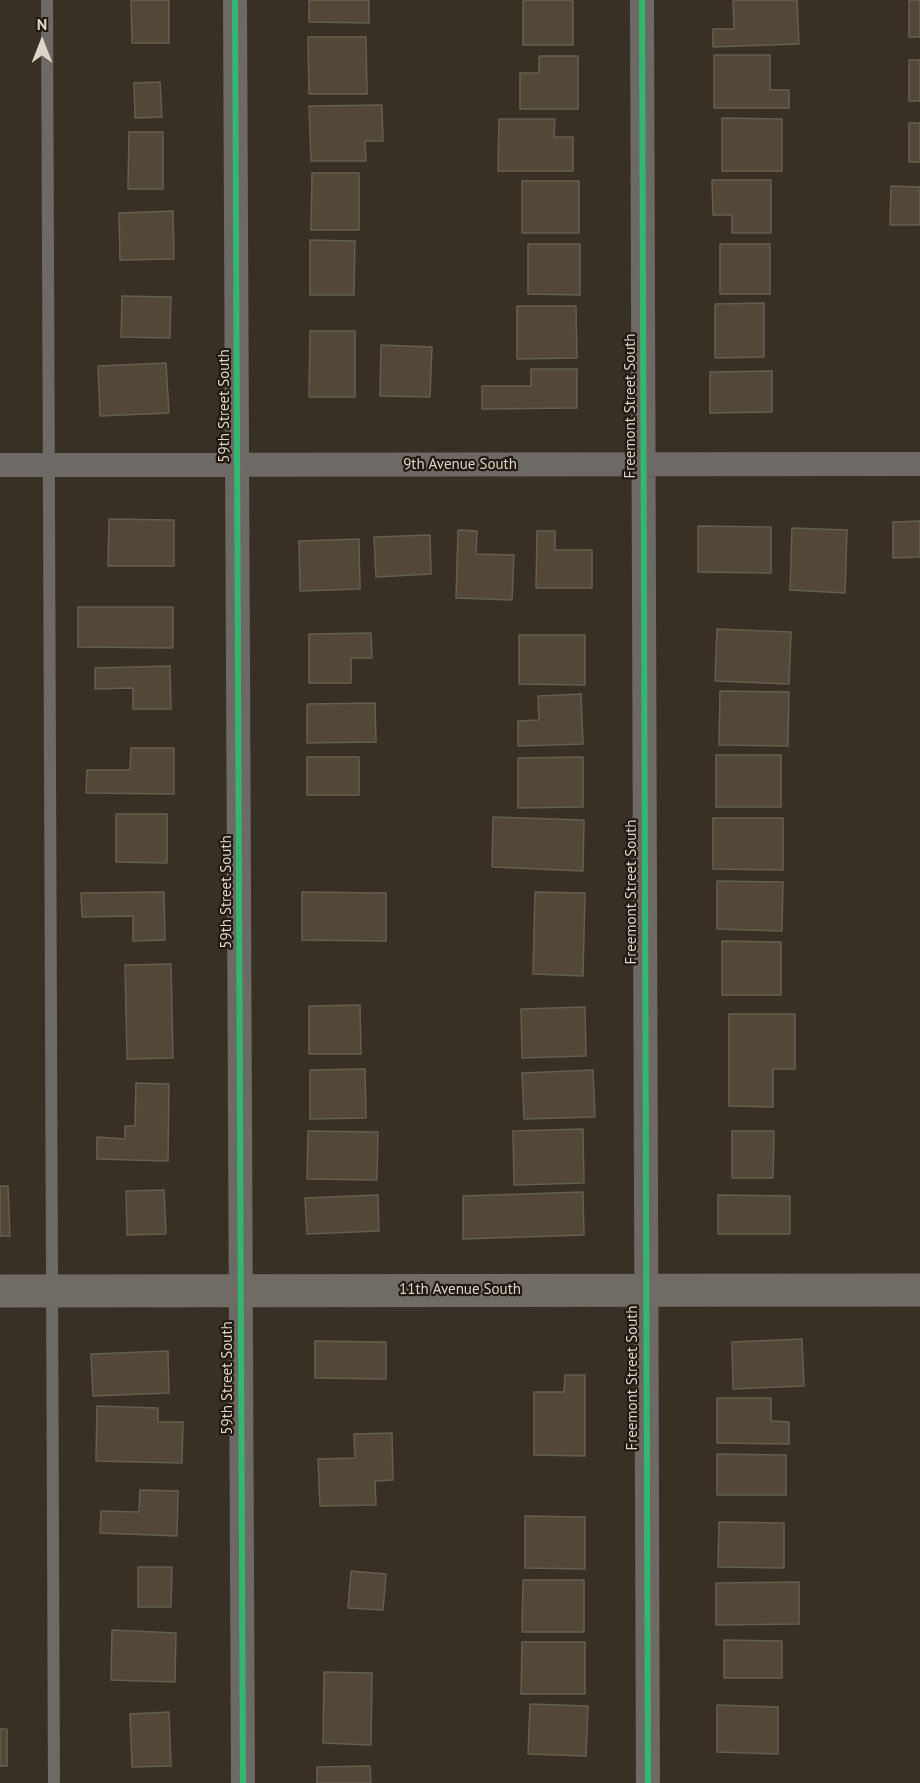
<!DOCTYPE html>
<html>
<head>
<meta charset="utf-8">
<style>
  body { margin:0 }
  #map { position:relative; width:920px; height:1783px; overflow:hidden; background:#393025; font-family:"PT Sans",sans-serif }
  canvas { display:block }
  .north { position:absolute; left:12px; top:12px; width:60px; height:60px; -webkit-text-stroke:4px #221a12; paint-order:stroke; rotate:0deg; font-size:16px; font-weight:700; line-height:24px; text-align:center; color:#ded4c8 }
  .north::after { content:''; display:block; margin:auto; width:21px; height:27px; background:#ded4c8; clip-path:polygon(50% 0,100% 100%,50% 72%,0 100%) }
</style>
</head>
<body>
<div id="map">
<canvas width="920" height="1783"></canvas>
<div class="north">N</div>
</div>
<script>
const g = document.querySelector('canvas').getContext('2d');
g.lineJoin = 'round';
function fillPath(path, color) { g.fillStyle = color; g.fill(path, 'evenodd'); }
function strokePath(path, color, width, dash) { g.strokeStyle = color; g.lineWidth = width; g.lineCap = dash ? 'butt' : 'round'; g.setLineDash(dash || []); g.stroke(path); }
function label(font, color, halo, rows, align = 'center') {
  g.font = font + ' "PT Sans",sans-serif'; g.lineWidth = 4.5; g.setLineDash([]); g.textBaseline = 'middle'; g.strokeStyle = halo; g.fillStyle = color; for (const [text, x, y, turn = 0] of rows) {
    g.save(); g.translate(x, y); g.rotate((+turn || 0) * Math.PI / 180); g.textAlign = isNaN(turn) ? turn : align; if (halo) g.strokeText(text, 0, 0); g.fillText(text, 0, 0); g.restore();
  }
}
const building = new Path2D(`
  M131,0H169V43H132Z
  M309,0H369V23L309,22Z
  M523,0H573V45H523Z
  M733,0H797L799,44L713,47V29H734Z
  M909,0H920V37H909Z
  M308,37H366L367,94H309Z
  M714,55H770V90H789V108H714Z
  M539,56H578V109H520V73H539Z
  M909,60H920V101H909Z
  M160,82L162,117L135,118L134,83Z
  M382,105L383,141H365L366,161H311L309,106Z
  M722,118L782,119V171H722Z
  M499,119H555L554,137H573V171H498Z
  M909,123H920V162H909Z
  M129,132H163V189H128Z
  M312,173H359V230H311Z
  M712,180H771V233H732V215H713Z
  M522,181H579V233H522Z
  M891,186L920,187V225H890Z
  M173,211L174,259L120,260L119,213Z
  M310,240L355,241L354,295H310Z
  M528,244H580V295L528,294Z
  M720,244H770V294H720Z
  M122,296L171,297L170,338L121,337Z
  M764,303V357L715,358V304Z
  M517,306H576L577,358L517,359Z
  M310,331H355V397H309Z
  M381,345L432,347L430,397L380,396Z
  M166,363L169,413L100,416L98,366Z
  M531,369H577V408L482,409V386H531Z
  M772,371V412L710,413V372Z
  M109,519L174,520V566H108Z
  M920,521V557L893,558V522Z
  M698,526L771,527V573L698,572Z
  M792,528L847,530L845,593L790,590Z
  M458,530L477,531L476,554L514,555L512,600L456,598Z
  M537,531H555V550H592V588H536Z
  M430,535L431,574L376,577L374,537Z
  M359,539L360,589L300,591L299,541Z
  M78,607H173V648L78,647Z
  M717,629L791,632L789,684L715,681Z
  M371,633L372,658H351V683H309V634Z
  M519,635H585V685L519,684Z
  M170,666L171,709H133V688L95,689V668Z
  M720,691L789,692L788,746L719,745Z
  M581,694L583,744L518,746V721L539,720L538,696Z
  M375,703L376,742L307,743V704Z
  M131,748H174V794L86,793L87,770H130Z
  M716,755H781V807H716Z
  M307,757H359V795H307Z
  M583,757V807L518,808V758Z
  M116,814H167V863L116,862Z
  M493,817L584,820L583,871L492,867Z
  M713,818H783V870L713,869Z
  M717,881L783,882L782,931L717,929Z
  M164,892L165,940L133,941V916L82,917L81,893Z
  M302,892L386,893V941L302,940Z
  M535,892L585,893L583,976L533,974Z
  M722,941L781,942V995H722Z
  M171,964L173,1058L127,1059L125,965Z
  M360,1005L361,1054H309V1006Z
  M585,1007L586,1056L522,1058L521,1009Z
  M729,1014H795V1069H773V1107L729,1106Z
  M365,1069L366,1118L310,1119V1070Z
  M593,1070L595,1117L524,1119L522,1073Z
  M136,1083L169,1084L168,1161L97,1159V1137L125,1139V1126H135Z
  M583,1129L584,1183L514,1185L513,1131Z
  M308,1131L378,1132L377,1180L307,1179Z
  M732,1131H774L773,1178H732Z
  M0,1186H8L10,1236H0Z
  M164,1190L166,1234L127,1235L126,1191Z
  M583,1192L584,1235L463,1239V1196Z
  M378,1195L379,1231L307,1234L305,1198Z
  M718,1195L790,1196V1234H718Z
  M802,1339L804,1386L733,1389L732,1342Z
  M315,1341L386,1342V1379L315,1378Z
  M168,1351L169,1393L93,1396L91,1354Z
  M565,1375H585V1456L534,1455V1392H564Z
  M717,1398H771V1421L789,1422V1444L717,1443Z
  M97,1406L158,1408V1422H183L182,1463L96,1461Z
  M392,1433L393,1480L375,1481L376,1505L320,1506L318,1459L355,1458L354,1434Z
  M717,1454L786,1455V1495H717Z
  M140,1490L178,1491L177,1536L100,1533L101,1511L139,1512Z
  M525,1516L585,1517V1569L525,1568Z
  M719,1522L784,1523V1568L718,1567Z
  M138,1567H172L171,1607H138Z
  M351,1571L386,1574L383,1610L348,1608Z
  M523,1580H584V1632H522Z
  M799,1582V1624L716,1625V1583Z
  M112,1630L176,1633L175,1682L111,1680Z
  M724,1640L782,1641V1678H724Z
  M522,1642H585V1694H521Z
  M324,1672L372,1673L371,1745L323,1743Z
  M530,1704L588,1706L586,1756L528,1754Z
  M717,1705L778,1707V1754L717,1752Z
  M169,1712L171,1766L132,1767L130,1714Z
  M0,1729H7V1766H0Z
  M370,1766L371,1783H317V1767Z`);
const lane = new Path2D(`
  M47,0L54,1783`);
const street = new Path2D(`
  M235,0L243,1783
  M642,0L648,1783
  M0,465L920,464`);
const secondary = new Path2D(`
  M0,1291L920,1290`);
const cycleway = new Path2D(`
  M235,0L243,1783
  M642,0L648,1783`);
const streetNames = [
  ["59th Street South",225,406,-90],
  ["Freemont Street South",631,406,-90],
  ["9th Avenue South",460,465],
  ["59th Street South",227,892,-90],
  ["Freemont Street South",632,892,-90],
  ["11th Avenue South",460,1290],
  ["59th Street South",228,1378,-90],
  ["Freemont Street South",633,1378,-90]
];
fillPath(building, '#534837');
strokePath(building, '#645d53', 1.5);
strokePath(lane, '#6d6965', 12);
strokePath(street, '#6d6965', 24);
strokePath(secondary, '#706b65', 33);
strokePath(cycleway, '#33b770', 6);
label('15px', '#ded4c8', '#221a12', streetNames);
</script>
</body>
</html>
